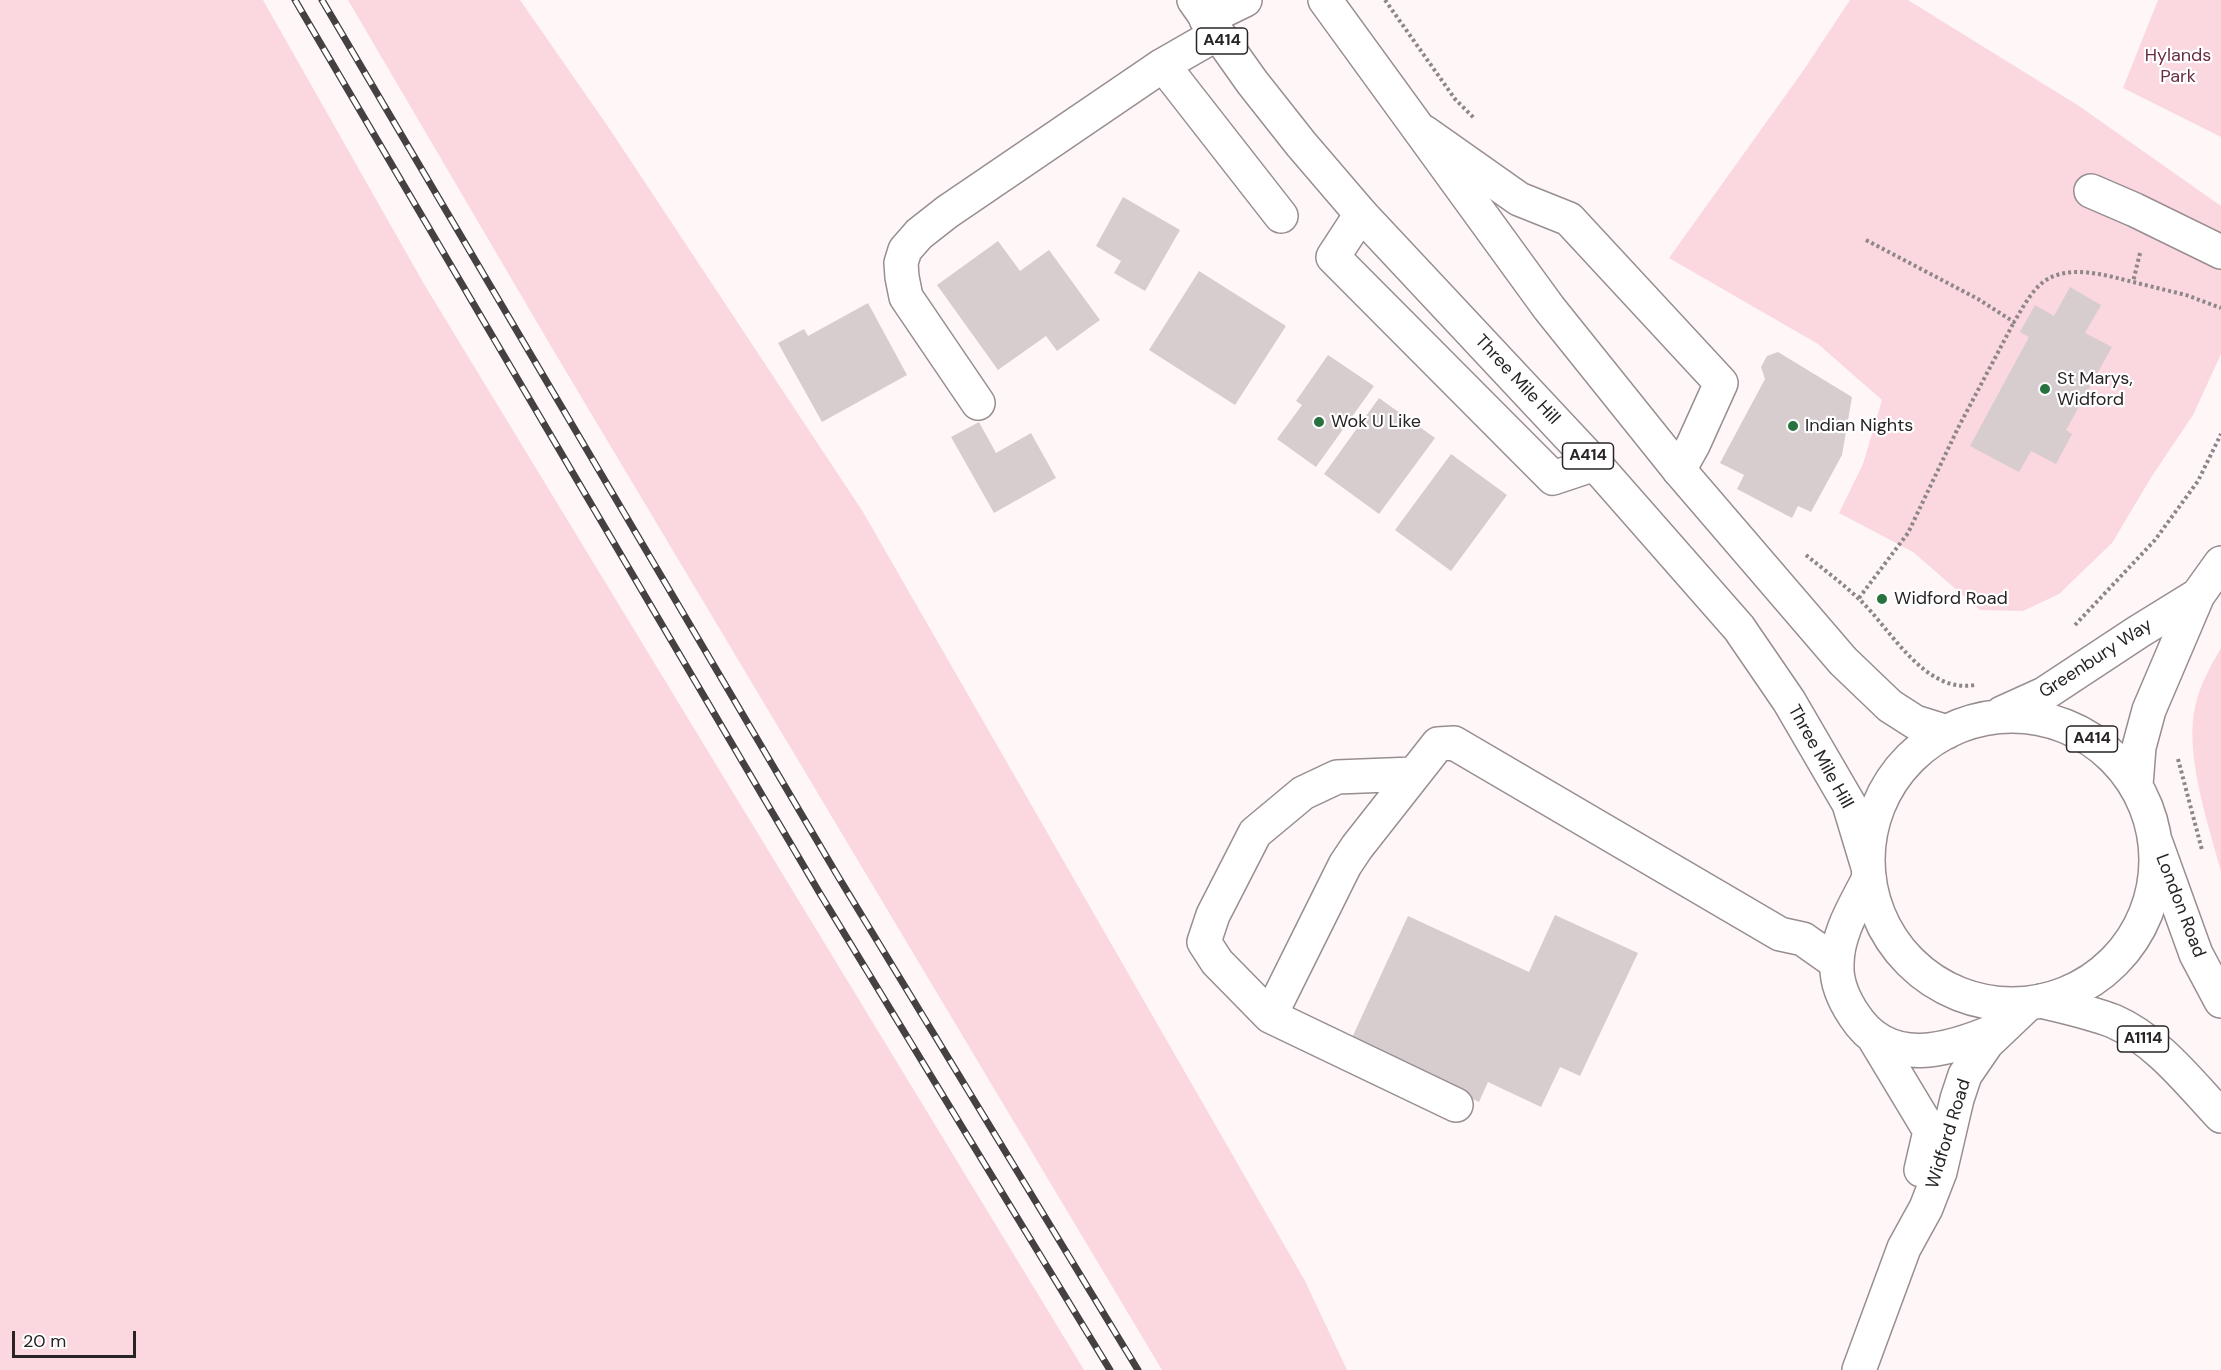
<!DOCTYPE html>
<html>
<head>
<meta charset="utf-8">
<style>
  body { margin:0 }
  #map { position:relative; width:2221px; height:1370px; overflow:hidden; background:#fff6f8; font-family:"DM Sans",sans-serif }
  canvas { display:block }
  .scale { position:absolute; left:12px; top:1331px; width:124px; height:27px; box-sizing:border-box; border:3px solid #282425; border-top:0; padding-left:8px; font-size:18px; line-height:21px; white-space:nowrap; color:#282425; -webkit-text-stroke:4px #fff; paint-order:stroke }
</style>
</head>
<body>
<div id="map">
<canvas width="2221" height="1370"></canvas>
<div class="scale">20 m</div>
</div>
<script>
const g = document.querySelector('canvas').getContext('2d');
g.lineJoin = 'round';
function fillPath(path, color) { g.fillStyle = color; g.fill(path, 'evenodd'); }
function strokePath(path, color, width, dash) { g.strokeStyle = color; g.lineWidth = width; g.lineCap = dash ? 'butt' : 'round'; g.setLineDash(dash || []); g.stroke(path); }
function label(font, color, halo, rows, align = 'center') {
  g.font = font + ' "DM Sans",sans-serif'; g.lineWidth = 4.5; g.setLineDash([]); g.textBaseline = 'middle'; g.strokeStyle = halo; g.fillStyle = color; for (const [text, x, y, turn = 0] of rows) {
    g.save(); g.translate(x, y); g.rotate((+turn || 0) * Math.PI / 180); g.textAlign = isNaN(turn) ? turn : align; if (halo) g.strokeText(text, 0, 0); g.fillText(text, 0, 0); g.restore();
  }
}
const green = new Path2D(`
  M0,0H263L424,284L1084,1370H0Z
  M348,0H520L609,128L863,512L1305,1281L1347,1370H1162L552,348Z
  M1850,0H1908L2079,106L2221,206V354L2193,415L2152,476L2112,543L2059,594L2023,611L1980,610L1913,552L1839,513L1863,464L1882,400L1818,344L1669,258L1803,71Z
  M2158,0H2221V137L2123,88Z
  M2221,648V871C2208,824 2183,750 2196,703C2201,683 2211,665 2221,648Z`);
const building = new Path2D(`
  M1123,197L1180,230L1145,291L1114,273L1121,261L1096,246Z
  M998,241L1020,271L1049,250L1100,320L1057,351L1046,336L998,370L937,285Z
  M1199,271L1286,326L1235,405L1149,350Z
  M2070,287L2101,305L2085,333L2112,347L2066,430L2072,434L2056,464L2031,451L2019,472L1970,446L2029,337L2020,332L2035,305L2054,316Z
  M868,303L907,375L822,422L778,343L804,329L808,336Z
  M1778,352L1852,397L1842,455L1811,512L1798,506L1792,518L1737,489L1744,475L1720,463L1765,379L1761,367L1767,356Z
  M1328,355L1374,386L1316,467L1277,439L1302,405L1296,401Z
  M1379,398L1435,438L1379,514L1324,474Z
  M979,422L996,453L1031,433L1056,478L994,513L951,437Z
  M1451,454L1507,495L1451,571L1395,530Z
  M1555,915L1638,953L1580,1076L1560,1067L1541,1107L1488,1082L1479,1102L1350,1042L1408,916L1529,972Z`);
const path = new Path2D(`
  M1385,0L1455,99L1474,118
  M1866,240L1978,299L2014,322C2022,309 2030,293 2042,283C2067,263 2105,275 2133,282
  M2140,253L2133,282L2186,295L2221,308
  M1806,555C1823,569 1842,583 1859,599C1891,629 1924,694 1975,685
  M1859,598L1908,533L1958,428L2014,322
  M2075,625L2155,540L2198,481L2221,434
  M2178,759L2202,850`);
const minor = new Path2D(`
  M1206,19L1245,0
  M1163,65L1281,216
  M1424,132L1519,199L1569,219L1721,383L1693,445L1679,470
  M2091,191L2135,210L2221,252
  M1361,214L1333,257L1553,478L1595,464
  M978,403L906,297L902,277L901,263L905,250L919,234L947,212L1163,65L1217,34
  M1869,878C1856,904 1837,933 1837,964C1836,982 1844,1000 1854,1015C1889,1070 1950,1050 1999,1029
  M1270,1016L1217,962L1204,942L1213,915L1255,833L1303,793L1337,777L1413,774
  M1874,1038L1930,1131L1921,1170
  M1456,1105L1270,1016L1345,865L1357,847L1438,744L1454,743L1780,934L1803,939L1837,963
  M1859,1370L1904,1248L1926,1208L1940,1172L1957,1099L1965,1075L1987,1043L2028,1004`);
const major = new Path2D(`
  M2156,843L2196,954L2221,1001
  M2041,1001C2065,1007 2089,1012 2113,1021C2157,1040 2189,1082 2221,1116`);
const highway = new Path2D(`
  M1194,0L1252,82L1301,144L1361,214L1595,464L1739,628L1789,701L1849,804L1868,867
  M1325,0L1549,308L1679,470L1843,661L1890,706L1915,722L1947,732
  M2002,713L2044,694L2138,632L2198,595
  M1868 860a144 144 0 1 1 288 0a144 144 0 1 1-288 0Z
  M2136,785L2139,747L2149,710L2198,595L2221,563`);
const rail = new Path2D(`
  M295,0L819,892L1110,1370
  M322,0L839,878L1138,1370`);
const markers = [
  [2045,389,6,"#287240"],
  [1319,422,6,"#287240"],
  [1793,426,6,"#287240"],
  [1882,599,6,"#287240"]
];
const shields = [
  [1222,41,51],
  [1588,456,51],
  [2092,739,51],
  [2143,1039,51]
];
const shieldNames = [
  ["A414",1222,41],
  ["A414",1588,456],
  ["A414",2092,739],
  ["A1114",2143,1039]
];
const parkNames = [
  ["Hylands",2178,56],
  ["Park",2178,77]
];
const poiNames = [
  ["St Marys,",2057,379],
  ["Widford",2057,400],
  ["Wok U Like",1331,422],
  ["Indian Nights",1805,426],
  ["Widford Road",1894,599]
];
const streetNames = [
  ["Three Mile Hill",1517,380,47],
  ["Greenbury Way",2096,659,-33],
  ["Three Mile Hill",1820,757,61],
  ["London Road",2180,906,69],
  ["Widford Road",1949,1134,-73]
];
fillPath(green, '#fbd7e0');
fillPath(building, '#d7cdcf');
strokePath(minor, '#988e91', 36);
strokePath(major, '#988e91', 36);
strokePath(highway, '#988e91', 36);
strokePath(path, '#8e8789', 4, [3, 3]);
strokePath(minor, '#fff', 33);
strokePath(major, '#fff', 33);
strokePath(highway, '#fff', 33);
strokePath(rail, '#454041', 7);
strokePath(rail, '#fff', 4.5, [14]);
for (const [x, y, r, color] of markers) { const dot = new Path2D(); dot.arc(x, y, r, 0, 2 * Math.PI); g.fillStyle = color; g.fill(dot); strokePath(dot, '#fff', 2); }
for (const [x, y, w] of shields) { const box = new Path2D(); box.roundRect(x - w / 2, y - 13, w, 26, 4.5); g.fillStyle = '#fff'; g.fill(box); strokePath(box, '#282425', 1.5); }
label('bold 16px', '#282425', null, shieldNames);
label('18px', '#692c40', '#fff', parkNames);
label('18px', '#282425', '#fff', poiNames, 'left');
label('18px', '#282425', '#fff', streetNames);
</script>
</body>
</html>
